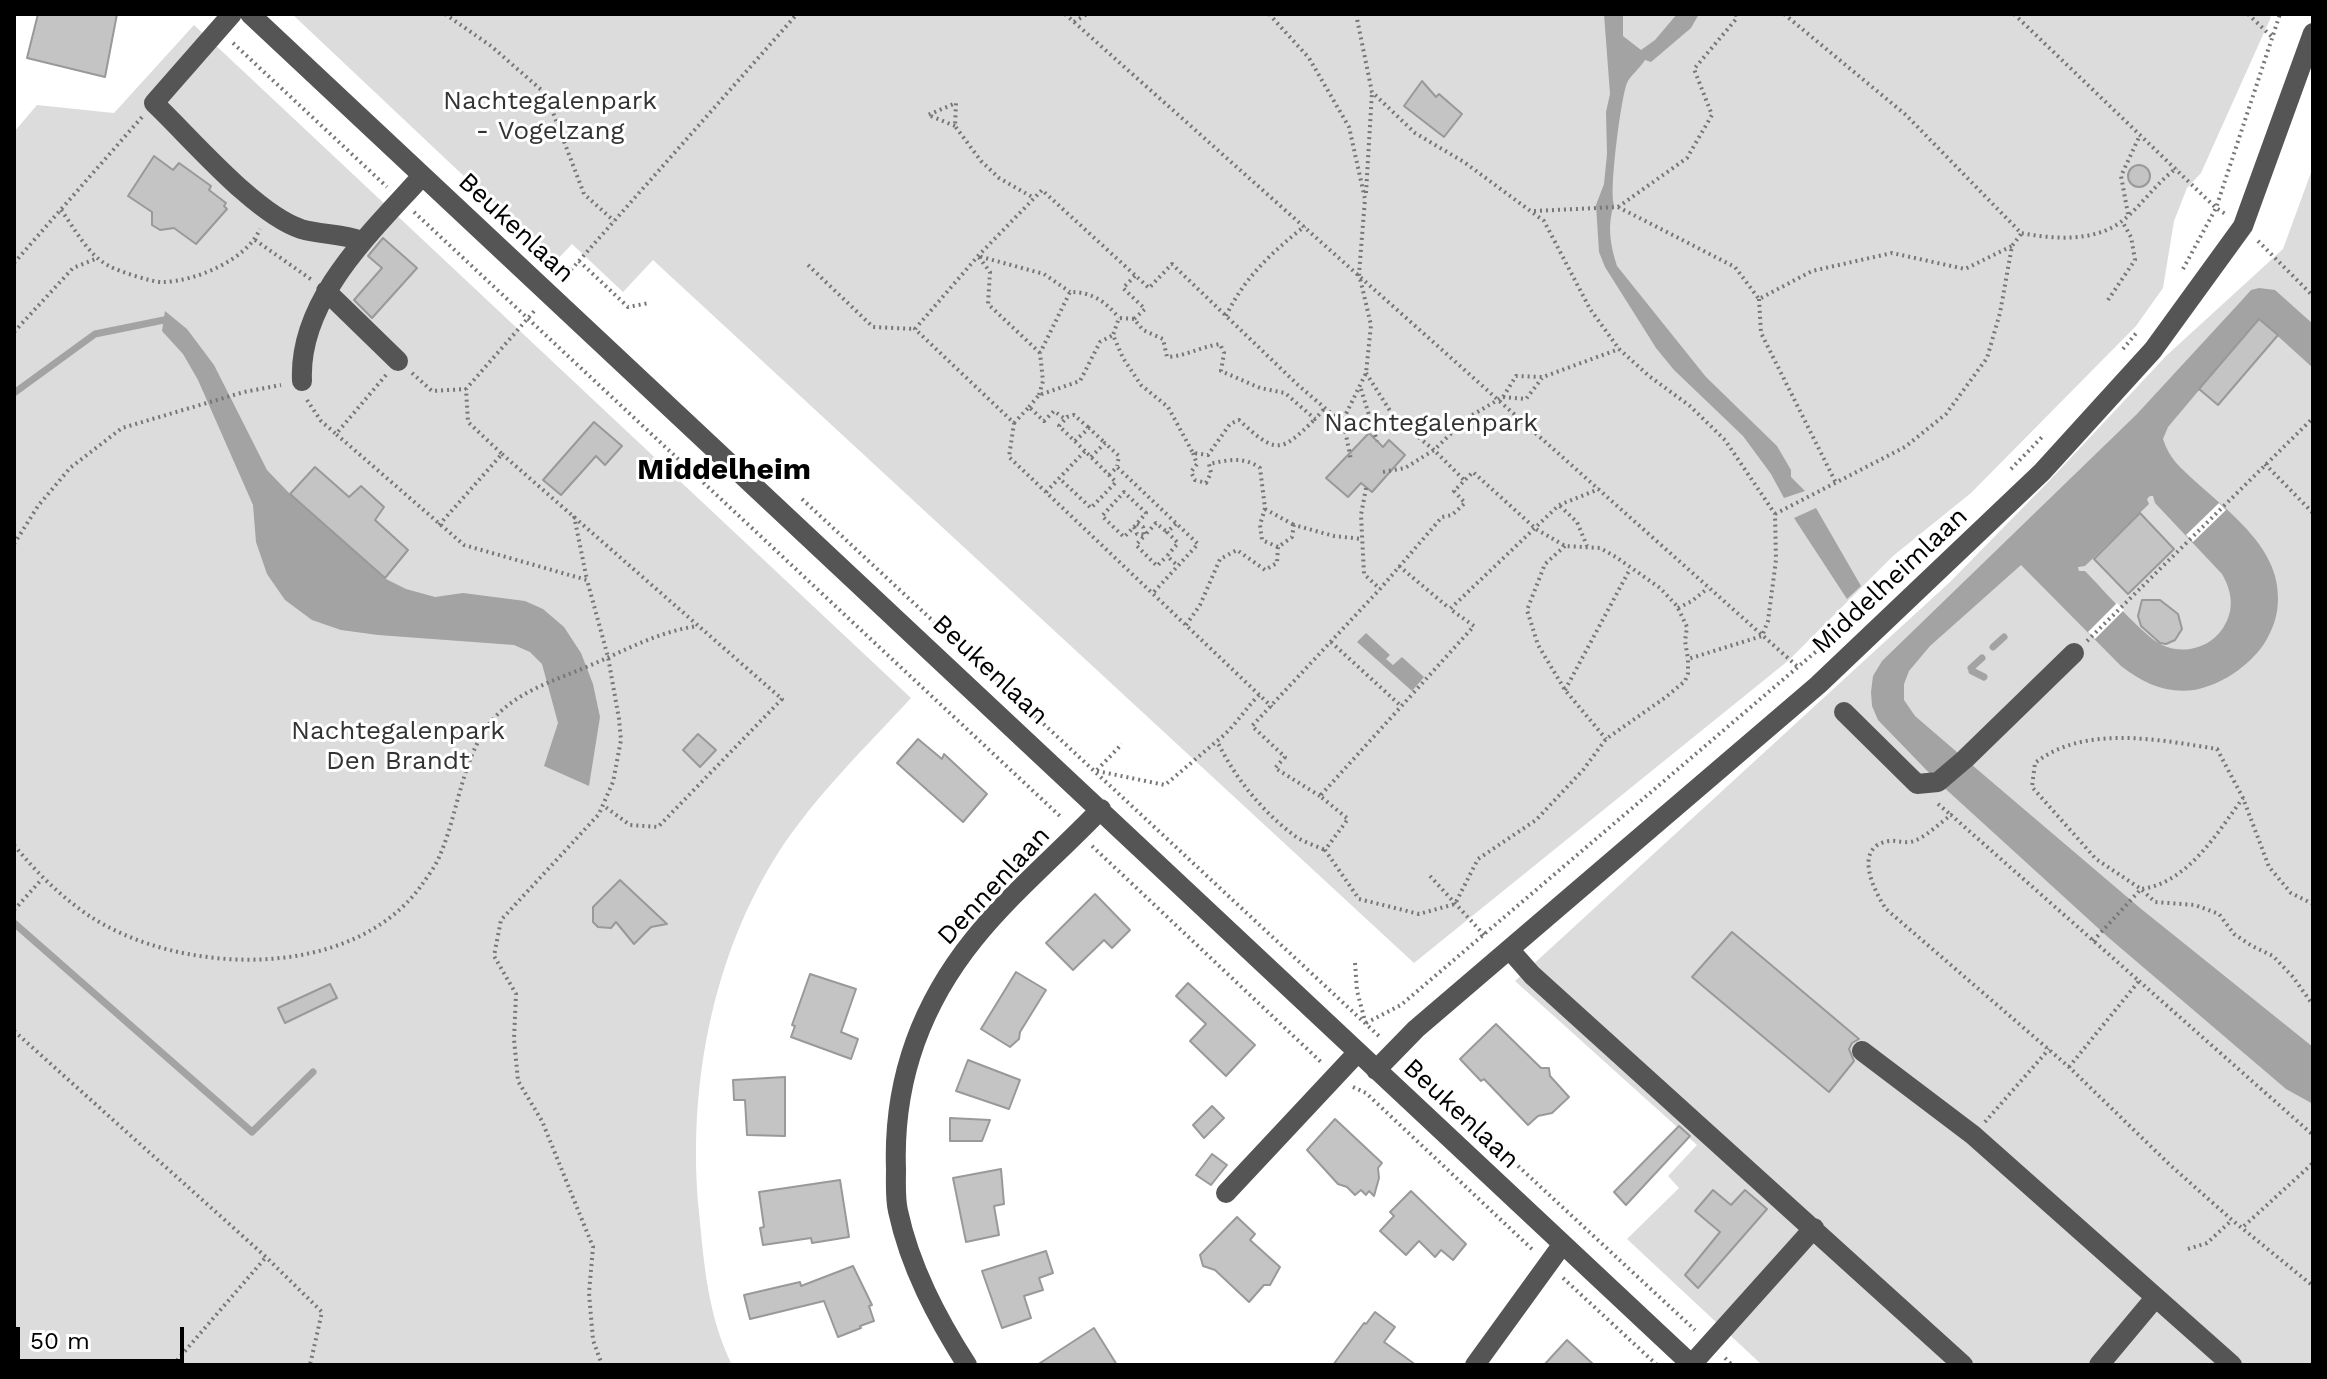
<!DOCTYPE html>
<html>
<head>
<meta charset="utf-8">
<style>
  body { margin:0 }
  #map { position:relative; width:2327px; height:1379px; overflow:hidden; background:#fff; font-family:"Work Sans",sans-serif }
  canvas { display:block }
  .frame { position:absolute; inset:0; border:16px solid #000; pointer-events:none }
  .scale { position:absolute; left:16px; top:1327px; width:168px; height:36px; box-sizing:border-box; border:4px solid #000; border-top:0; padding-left:10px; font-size:24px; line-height:28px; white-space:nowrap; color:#000; -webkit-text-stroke:6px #fff; paint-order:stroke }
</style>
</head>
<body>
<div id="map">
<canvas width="2327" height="1379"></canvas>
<div class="frame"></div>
<div class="scale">50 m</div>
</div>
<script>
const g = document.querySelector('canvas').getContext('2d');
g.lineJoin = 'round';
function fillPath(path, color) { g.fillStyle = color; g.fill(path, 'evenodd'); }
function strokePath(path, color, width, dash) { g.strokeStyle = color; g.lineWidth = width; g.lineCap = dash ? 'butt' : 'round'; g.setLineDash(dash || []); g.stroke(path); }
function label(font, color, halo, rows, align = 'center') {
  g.font = font + ' "Work Sans",sans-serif'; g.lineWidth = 6; g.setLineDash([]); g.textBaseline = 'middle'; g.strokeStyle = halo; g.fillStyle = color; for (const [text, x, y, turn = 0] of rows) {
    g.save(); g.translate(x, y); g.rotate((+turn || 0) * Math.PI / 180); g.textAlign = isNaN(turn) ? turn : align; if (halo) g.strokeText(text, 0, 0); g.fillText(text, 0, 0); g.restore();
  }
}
const green = new Path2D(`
  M292,14H2267L2271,17L2201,173L2187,188L2174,221L2163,288L2136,326L1971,493L1893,556L1789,660L1414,963L653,260L623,292L572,244L555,262Z
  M194,25L911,698C866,747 817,794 780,850C712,955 687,1089 699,1212C704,1265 708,1316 732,1365H14V132L37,105L114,113Z
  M2313,167V1365H1762L1627,1239L1679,1188L1668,1176L1697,1145L1515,981L1951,581L2050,480L2166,356L2283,249Z`);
const water = new Path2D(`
  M1604,14H1623V36L1641,50L1655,40L1677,14H1699L1691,28L1651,62L1645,60C1640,68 1630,76 1627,83C1621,97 1609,192 1614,204C1607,226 1610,244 1617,266L1706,377L1777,446L1791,470V477L1805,491L1784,498L1771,474L1743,436L1674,370L1656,348L1605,267L1599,252L1596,205L1604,184L1607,154L1606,112L1610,94Z
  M2259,288L2275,290L2313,324V368L2259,319L2168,427L2163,439C2169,459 2182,469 2196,482C2230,513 2279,548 2278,598C2278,616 2273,629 2264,644C2248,667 2221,685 2194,690C2166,694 2143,683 2121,666L2021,565L1930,646L1909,671L1904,684V700L1915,716L1965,759L2140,908L2313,1047V1104L2286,1089L2109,938L1938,782L1878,720L1872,706L1871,692L1873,676L1882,661L2137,414L2243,299L2251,290ZM2150,496H2153L2155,503L2222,574C2232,591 2235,610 2223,628C2210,648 2184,655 2162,645C2143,636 2102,588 2085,571H2079L2078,567L2085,566L2149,504L2147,499Z
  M165,311L187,329L214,365L267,470L290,494L384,578L406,589L435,597L463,593L525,601L543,609L564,627L581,653L593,684L600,717L589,786L544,766L558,723L542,664L530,652L514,645L378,635L341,630L312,620L285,600L267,574L256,542L253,505L198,380L183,354L162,331Z
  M1816,508L1861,586L1847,599L1794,518Z
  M1366,633L1390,655L1386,659L1393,665L1402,657L1424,677L1412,691L1357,642Z`);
const pier = new Path2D(`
  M2219,503L2226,510L2193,542L2186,535Z
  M2117,603L2124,610L2095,639L2088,632Z`);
const stream = new Path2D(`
  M14,393L95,334L164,320
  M1993,647L2004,637
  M1971,668L1982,658
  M1972,671L1984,677
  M14,923L252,1132L313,1072`);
const building = new Path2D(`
  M38,14H117L105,77L27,58Z
  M1422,81L1436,97L1439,94L1462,114L1444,137L1404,106Z
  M154,156L173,170L179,163L211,186L209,190L226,203L224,206L227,209L196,244L174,228L160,230L152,225V212L128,196Z
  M2128 176a11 11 0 1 1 22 0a11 11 0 1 1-22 0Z
  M383,238L417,268L372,318L354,300L382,268L368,256Z
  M2259,319L2278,335L2218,405L2199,389Z
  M594,422L622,446L605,465L596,456L561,495L543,480Z
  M1369,433L1383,447L1389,440L1405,455L1372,492L1361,483L1348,497L1326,478Z
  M315,467L349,497L361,486L384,507L375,520L408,550L385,578L290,494Z
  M2140,513L2174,549L2128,594L2094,559Z
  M2142,600H2160L2178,614L2182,629L2175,640L2166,644L2160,643L2141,626L2138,616Z
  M698,734L716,750L700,767L683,750Z
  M918,739L942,759L944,754L987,794L963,822L897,763Z
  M620,880L667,924L651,927L634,944L616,922L611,928L598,927L593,922V907Z
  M1095,894L1130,930L1112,948L1104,940L1073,970L1046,943Z
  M1732,932L1859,1039L1852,1043L1849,1049L1854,1061L1829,1092L1692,977Z
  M1016,972L1046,990L1020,1032L1019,1039L1010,1047L981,1029Z
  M810,974L856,989L841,1032L858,1039L851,1059L791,1037L795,1026L792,1025Z
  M1188,983L1255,1045L1226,1076L1190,1041L1206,1024L1176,996Z
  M330,984L337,998L285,1023L278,1008Z
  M1496,1024L1541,1068H1549L1550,1076L1569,1097L1552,1113L1538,1116L1528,1125L1484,1079L1481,1081L1460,1059Z
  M968,1060L1020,1080L1009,1109L956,1091Z
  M785,1077V1136L747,1135L745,1100H734L733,1080Z
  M1212,1106L1224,1118L1204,1138L1193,1125Z
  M950,1118L990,1120L982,1141H950Z
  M1335,1119L1382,1163L1378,1168L1379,1178L1374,1196L1369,1191L1366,1195L1361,1190L1355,1195L1347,1187L1338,1184L1307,1150Z
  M1679,1126L1690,1136L1626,1205L1614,1192Z
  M1212,1154L1227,1165L1211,1185L1196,1175Z
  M1001,1169L1004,1204L994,1206L999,1235L966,1242L953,1178Z
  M840,1180L849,1237L812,1243L811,1238L763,1245L760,1228L764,1227L759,1192Z
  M1713,1190L1731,1205L1745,1190L1767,1209L1698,1288L1685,1275L1720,1232L1695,1211Z
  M1411,1191L1466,1244L1453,1260L1441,1250L1435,1257L1419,1241L1406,1255L1380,1231L1394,1216L1390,1212Z
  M1237,1217L1255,1234L1250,1240L1280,1267L1270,1285H1264L1249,1302L1215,1270L1203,1266L1200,1255Z
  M1046,1251L1053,1273L1039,1278L1043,1290L1024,1296L1031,1318L1002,1328L982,1271Z
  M853,1266L872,1305L869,1306L874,1321L860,1326L861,1328L838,1337L824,1301L750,1319L744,1295L800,1282L801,1286Z
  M1375,1312L1395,1327L1384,1342L1416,1365H1333L1364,1323L1366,1324Z
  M1094,1328L1117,1365H1037Z
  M1567,1340L1594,1365H1544Z`);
const path = new Path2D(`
  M445,14L491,46L546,94L584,194L614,221
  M1065,14L1798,667
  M1269,14L1309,58L1349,127L1365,199L1359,274L1371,325L1366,373L1343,420L1333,415L1298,385L1172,264L1149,288L1042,190L978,256L915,329L1014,423L1009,457L1272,707
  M1356,14L1372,92L1415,133L1464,162L1544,221L1590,309L1619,349L1649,376L1690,406L1725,440L1775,514L1776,560L1768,621L1762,636L1688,659V673L1685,681L1666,697L1606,739L1583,770L1536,820L1478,859L1455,904L1419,914L1359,899L1325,850L1348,819L1320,796L1474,626L1450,609L1559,505L1599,489
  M1784,14L1906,115L2021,233C2053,239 2090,242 2118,224C2140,209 2155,183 2177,168
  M2014,14L2216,208L2227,215
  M2248,14L2272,37
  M1074,22L1087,14
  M233,43L387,187
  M955,126L928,115L956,103L955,126L981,161L999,178L1034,198
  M1366,193L1372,92
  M1618,207L1687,158L1712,115L1694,69L1737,18L1736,14
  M61,210C75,229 88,255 109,266C118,271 151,282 162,282C194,282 247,260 260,229
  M1534,211L1618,207L1735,267L1759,299L1812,271L1892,253L1965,269L2012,246
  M414,212L1062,818
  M2128,214L2121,176L2140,135
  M255,240L312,280
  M2258,241L2313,296
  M579,261L628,307L649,303
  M14,263L142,117
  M808,265L873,327L915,329
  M2183,269L2216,208L2280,14
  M1135,276L1123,288L1145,309L1134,319L1143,330L1163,339L1167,357C1186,356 1200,347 1220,344L1224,353L1221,371L1260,388L1285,393L1315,419L1325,408
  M563,279L797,14
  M1759,299L1761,333L1836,483
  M2108,300L2135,260L2131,237L2122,221
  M1226,316C1244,278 1272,252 1305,226
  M1134,319L1119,318L1113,335L1123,358L1141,385L1168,407L1193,453L1208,455L1230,424L1239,420C1276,454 1280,454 1315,419
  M14,332L73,268L98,258
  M2123,349L2138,331
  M1040,353L988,304L990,272L978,256L1044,274L1070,292
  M412,373L432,391L466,389
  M1366,373L1394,417L1434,450L1467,418L1503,397L1516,376L1543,377L1619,349
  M386,375L336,434L464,545L587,580L608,657L619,719L621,740L613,782L599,814L501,920L494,956L516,994L514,1039L518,1081L542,1121L593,1247L589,1293L593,1340L602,1365
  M1361,389L1377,441
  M1039,395L1043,381L1040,353L1070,292C1092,292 1105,301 1119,318
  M1503,397L1526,399L1542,378
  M307,400L321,421L336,434
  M1029,407L1039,395L1080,381L1100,342L1113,335
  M1343,420L1351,460
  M1014,423L1029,407L1044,421L1054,411L1065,419
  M1075,441L1089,428L1105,443
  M1085,451L1059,426L1067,417L1074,415L1089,428
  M1193,453L1197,464L1191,472L1195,480L1206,483L1211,473L1209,464C1227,460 1244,456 1260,468L1265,508L1260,525L1262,540L1278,547L1292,537L1294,525L1334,536L1362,539
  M502,454L782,699L658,827L630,825L604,806
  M1091,457L1105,443L1119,456L1117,466
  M2265,464L2313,513
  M2011,469L2044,435
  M1383,472L1405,468L1434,450L1465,481
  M1109,475L1117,467L1198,544L1152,594
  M1366,488L1361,515L1364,574L1380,589
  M1046,492L1085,451L1116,482L1091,508L1059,478
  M802,499L1381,1038
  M1560,506L1577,522L1587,546
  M1265,509L1294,525
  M1775,514L1905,447L1946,414L1987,358L2000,313L2012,246L2021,234
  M574,516L587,580
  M1137,524L1143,527L1145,535L1136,545L1157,566L1167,556
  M1176,524L1167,532L1178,543L1167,556L1178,566
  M439,525L502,454L468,422L466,389L536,309
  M1134,527L1146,513L1124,492L1102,516L1124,537L1134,527L1137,534L1145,535L1156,523L1167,532
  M14,544L38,506L70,468L122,428L244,392L281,385
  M1565,546L1545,564L1527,610L1538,645L1565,690L1606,739
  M1399,566L1449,608
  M1678,608L1692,601L1708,588
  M1186,625L1200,605L1220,559L1237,550L1265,570L1277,563L1278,547
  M2087,641L2313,418
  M1331,642L1401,706
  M1565,690L1630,569
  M1259,695C1244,710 1234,728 1217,741C1234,776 1260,809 1291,833C1300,841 1314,845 1325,850
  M1097,770L1122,744
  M1097,771L1165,785L1217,741
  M1320,796L1275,768L1285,757L1252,726L1380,589L1442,517L1452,515L1465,503L1454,491L1473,472L1536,529L1565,546L1600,548L1616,557L1660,588L1677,606L1687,627L1685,641L1688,659
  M1938,804L1951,815
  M14,845C36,872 59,895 88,915C179,976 351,982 421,886C427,877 436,866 440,855C460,809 462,748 500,712C526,688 559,679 591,665C626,650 660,631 698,626
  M1092,846L1321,1062
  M1430,876L1486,937
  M2313,904L2291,893L2269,867L2243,798L2217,749C2161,740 2084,724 2035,763L2032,787L2096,859L2141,889L2155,902L2195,905L2219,914L2234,934L2252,946L2273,956L2293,977L2313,1005
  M14,910L42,879
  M2093,941L2141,889C2188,883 2217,833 2243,798
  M1355,963L1357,991L1365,1021
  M2139,981L2313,1135
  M1366,1023L1401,1005L1846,626
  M14,1031L266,1257L322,1312L310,1365
  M1408,1064L1695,1330
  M2069,1067L2139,981L1951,815C1940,823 1927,836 1914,841C1906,844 1897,840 1889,841C1852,847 1874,891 1886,909L2069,1067L2169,1164L2232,1220L2313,1286
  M1353,1087L1366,1093L1533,1250
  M1985,1122L2049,1049
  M2244,1226L2313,1163
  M2188,1249L2207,1243L2232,1220
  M1563,1278L1657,1365
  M1725,1358L1732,1365
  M173,1365L266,1257`);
const minor = new Path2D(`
  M232,14L154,103C191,138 255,214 301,229C321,235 340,233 362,241
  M250,14L1692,1365
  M326,291L398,361
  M302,381C298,299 372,232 422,176
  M1844,712L1917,784L1938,782L1965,759L2074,653
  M1510,950L1532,975L1963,1365
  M1862,1051L1973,1135L2232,1365
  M1376,1070L1416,1029L1818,685L2042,472L2153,350L2243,226L2313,33
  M1226,1193L1358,1052
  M1692,1364L1814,1228
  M967,1365C937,1318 910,1267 898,1211C895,1198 896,1183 896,1169C893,1084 920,1006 974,939C1012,892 1059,853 1101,809
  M1475,1365L1562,1245
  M2099,1365L2155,1298`);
const parkNames = [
  ["Nachtegalenpark",550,101],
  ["- Vogelzang",550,131],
  ["Nachtegalenpark",1431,423],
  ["Nachtegalenpark",398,731],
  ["Den Brandt",398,761]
];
const streetNames = [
  ["Beukenlaan",516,228,43],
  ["Middelheimlaan",1890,581,-43],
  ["Beukenlaan",990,670,43],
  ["Dennenlaan",994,886,-47],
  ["Beukenlaan",1461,1114,43]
];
const quarterNames = [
  ["Middelheim",724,470]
];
fillPath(green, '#dcdcdc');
fillPath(water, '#a3a3a3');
fillPath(pier, '#fff');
strokePath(stream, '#a3a3a3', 7);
fillPath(building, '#c4c4c4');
strokePath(building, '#999', 2);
strokePath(path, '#777', 4, [2, 4]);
strokePath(minor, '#555', 20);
label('26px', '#333', '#fff', parkNames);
label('26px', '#000', '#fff', streetNames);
label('bold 30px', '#000', '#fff', quarterNames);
</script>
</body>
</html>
